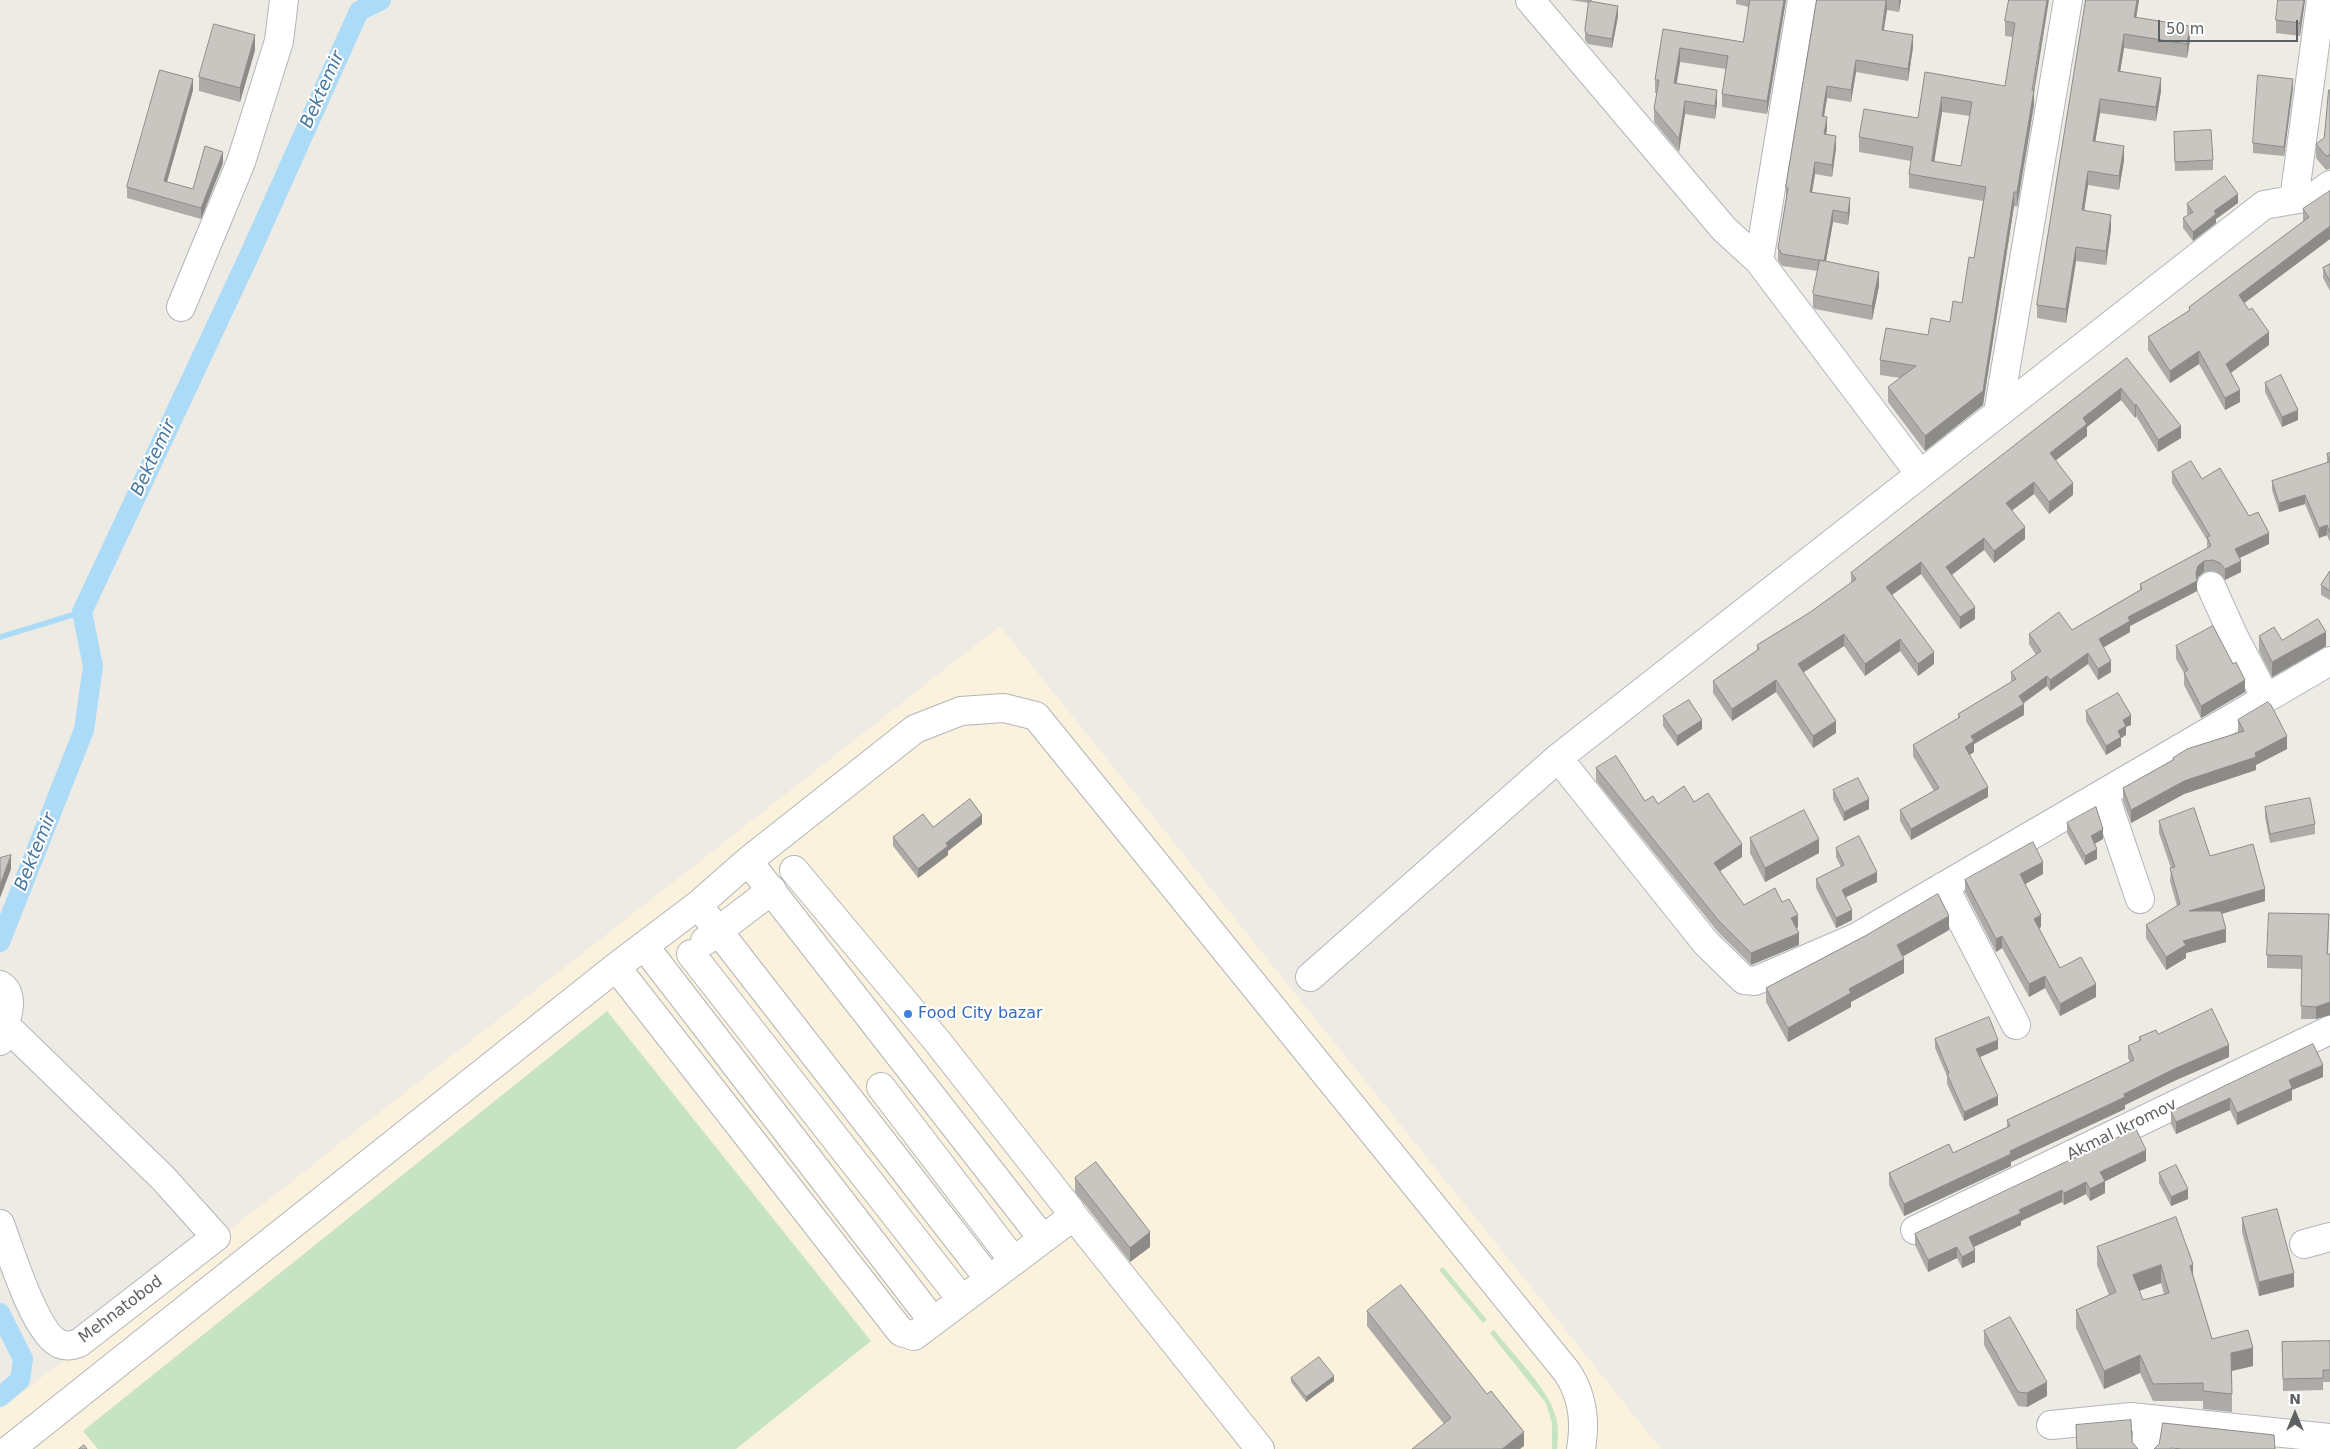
<!DOCTYPE html>
<html>
<head>
<meta charset="utf-8">
<style>
  body { margin:0 }
  #map { position:relative; width:2330px; height:1449px; overflow:hidden; background:#eeebe5; font-family:"DejaVu Sans",sans-serif }
  canvas { display:block }
  .north { position:absolute; left:2270px; top:1389px; width:50px; height:50px; -webkit-text-stroke:4px #fff; paint-order:stroke; rotate:0deg; font-size:14px; font-weight:700; line-height:20px; text-align:center; color:#5d6164 }
  .north::after { content:''; display:block; margin:auto; width:18px; height:22px; background:#5d6164; clip-path:polygon(50% 0,100% 100%,50% 72%,0 100%) }
  .scale { position:absolute; left:2158px; top:20px; width:140px; height:22px; box-sizing:border-box; border:2px solid #5d6164; border-top:0; padding-left:6px; font-size:15px; line-height:18px; white-space:nowrap; color:#5d6164; -webkit-text-stroke:4px #fff; paint-order:stroke }
</style>
</head>
<body>
<div id="map">
<canvas width="2330" height="1449"></canvas>
<div class="north">N</div>
<div class="scale">50 m</div>
</div>
<script>
const g = document.querySelector('canvas').getContext('2d');
g.lineJoin = 'round';
function fillPath(path, color) { g.fillStyle = color; g.fill(path, 'evenodd'); }
function strokePath(path, color, width, dash) { g.strokeStyle = color; g.lineWidth = width; g.lineCap = dash ? 'butt' : 'round'; g.setLineDash(dash || []); g.stroke(path); }
function label(font, color, halo, rows, align = 'center') {
  g.font = font + ' "DejaVu Sans",sans-serif'; g.lineWidth = 4; g.setLineDash([]); g.textBaseline = 'middle'; g.strokeStyle = halo; g.fillStyle = color; for (const [text, x, y, turn = 0] of rows) {
    g.save(); g.translate(x, y); g.rotate((+turn || 0) * Math.PI / 180); g.textAlign = isNaN(turn) ? turn : align; if (halo) g.strokeText(text, 0, 0); g.fillText(text, 0, 0); g.restore();
  }
}
const commercial = new Path2D(`
  M1000,626L1661,1449H0V1410Z`);
const green = new Path2D(`
  M607,1011L871,1341L736,1449H98L83,1431Z
  M1443,1267L1487,1320L1483,1323L1439,1270Z
  M1494,1330C1511,1352 1548,1389 1555,1414C1559,1426 1558,1438 1557,1449H1552V1423L1546,1403L1490,1333Z`);
const stream = new Path2D(`
  M0,637L82,612`);
const canal = new Path2D(`
  M0,942L84,730L93,666L82,612L248,258L359,11L381,0
  M0,1313L23,1359L20,1380L0,1397`);
const minor = new Path2D(`
  M1530,0L1724,229L1759,261
  M1802,0L1759,261L1920,474
  M2294,200L2321,0
  M181,307L241,162L279,41L284,0
  M1998,413L2068,0
  M2211,586L2233,635L2266,698
  M1558,758L1706,943L1744,980L1755,981L1857,937L2330,661
  M2104,793L2140,899
  M794,870L937,1041L1070,1210L1071,1218L1043,1239
  M1944,886L2016,1025
  M698,905L989,1279
  M705,941L772,890
  M645,947L933,1321
  M691,954L962,1300
  M616,967L901,1332L914,1336L1043,1239L748,861
  M1310,977L1558,758L2264,205L2315,196L2330,185
  M0,985C18,996 4,1025 0,1041
  M881,1087L1013,1260
  M1072,1214L1260,1449
  M0,1224C10,1250 35,1334 60,1344C67,1347 73,1345 79,1343L216,1237L163,1178L4,1024
  M1915,1230L2330,1030
  M2304,1244L2330,1237
  M2051,1425L2131,1417L2330,1438
  M10,1449L616,967L698,905L748,861L915,729L961,711L1004,708L1036,716L1567,1372C1583,1396 1586,1421 1581,1449
  M2146,1449L2148,1419`);
const wall = new Path2D(`
  M1570,0H1592V2L1618,16L1612,48L1588,44L1585,40V31L1589,3Z
  M1736,0H1786L1767,114L1722,107V94L1726,69L1680,62L1677,83L1717,103L1715,119L1685,114L1679,152L1654,122V109L1657,93H1655V80L1663,29L1743,42L1749,7L1736,4Z
  M1817,0H1901L1899,12L1887,10L1883,30L1913,47L1908,81L1856,72L1851,102L1827,98L1824,117L1827,129L1826,135L1836,148L1832,177L1815,174L1812,192L1850,210L1848,225L1833,222L1826,261L1879,286L1872,320L1815,309L1813,307V293L1818,271L1782,266L1778,260V248L1786,199V187Z
  M2009,0L2034,93V105L2017,207L2014,206L1983,405L1925,451L1888,402V387L1900,378L1880,375V360L1928,335L1950,322L1962,303L1974,258L1983,201L1909,188V174L1911,161L1859,152V137L1918,118L1925,72L2005,86L2013,37L2005,36V21ZM1942,112L1970,116L1961,166L1934,162Z
  M2086,0H2139L2136,18L2190,40L2187,58L2124,48L2120,71L2161,91L2156,121L2100,113L2095,142L2124,160L2119,190L2088,185L2084,211L2111,229L2106,265L2076,261L2066,323L2037,318V305Z
  M2305,0L2300,36L2276,33V20Z
  M255,50L240,102L199,91V77Z
  M2293,88L2284,156L2253,153V143Z
  M193,90L167,182L193,189L223,163L201,219L127,198V187Z
  M2330,90V169L2326,170L2316,158V144L2324,138Z
  M2174,142L2213,160V170L2175,171Z
  M2238,203L2216,219V223L2193,241L2183,228V218L2188,215L2187,213V204Z
  M2303,209L2330,239L2244,303L2269,345L2231,373L2240,402L2225,410L2199,364L2170,383L2148,350V337L2189,311V307L2303,222Z
  M2330,264V291L2323,278V268Z
  M2127,358L2181,438L2158,452L2136,416L2135,418L2121,400L2087,427V436L2055,460L2073,495L2049,514L2034,494L2012,510L2025,539L1994,563L1984,550L1952,575L1975,619L1960,629L1921,574L1892,595L1934,664L1918,676L1900,651L1865,676L1844,646L1803,672L1836,733L1813,748L1776,692L1732,721L1713,693V681L1757,650V645L1809,613L1851,583V573Z
  M2265,383L2298,420L2282,427L2265,392Z
  M2330,453V542L2327,535L2319,538L2305,504L2279,512L2272,490V481L2327,463V454Z
  M2172,472L2202,479L2249,516L2269,544L2240,558L2241,572L2225,580L2220,574L2213,571L2204,572L2198,577L2197,581V591L2130,626V632L2103,647L2111,672L2098,680L2088,664L2050,691L2047,686L2024,703V715L1974,744V752L1969,755L1988,797L1911,840L1900,821V810L1934,791L1913,756V745L1958,719V714L2011,682V672L2036,655L2029,644V634L2072,630L2140,590V584L2207,549V540L2172,483Z
  M2330,571V600L2321,595V585Z
  M2259,636L2326,646L2272,677L2259,651Z
  M2176,646L2245,692L2201,718L2184,685V673L2176,659Z
  M2086,711L2131,725L2126,727V735L2121,738V746L2106,755L2086,721Z
  M1663,716L1702,729L1677,746L1663,726Z
  M2238,720L2287,749L2256,765V770L2184,794L2131,823L2123,801V788L2173,760V758L2238,733Z
  M1596,768L1645,801L1658,804L1694,802L1742,857L1720,871L1744,905L1782,902L1798,927L1797,928L1799,945L1751,965L1718,932L1596,781Z
  M1833,790L1869,809L1844,821L1833,799Z
  M2265,807L2315,824V834L2270,843L2265,817Z
  M2159,821L2210,856L2265,901L2222,914L2226,942L2186,953V958L2166,970L2146,938V925L2177,906L2170,881L2171,868L2159,833Z
  M2067,823L2103,839L2094,844L2097,859L2085,865L2067,833Z
  M982,824L948,851V855L918,878L893,846V837L933,827Z
  M1750,838L1819,853L1765,882L1750,853Z
  M1836,848L1877,882L1846,897L1852,920L1836,928L1816,888V879L1841,867L1836,857Z
  M2043,874L2025,884L2041,927L2039,928L2060,968L2096,997L2060,1016L2045,988L2029,997L2002,948L1996,952L1965,892V880Z
  M2329,927L2328,954H2330V1015L2316,1019H2301L2302,969L2267,968V955Z
  M1949,930L1903,956L1904,973L1851,1002V1007L1788,1042L1766,1002V988Z
  M2158,1034L2229,1057L2174,1081L2125,1105V1109L2011,1162V1166L1904,1216L1889,1185V1173L1953,1153L2007,1127V1120L2130,1062L2128,1058V1046L2139,1041V1037Z
  M1935,1039L1998,1049L1979,1057L1998,1105L1964,1121L1947,1084V1076L1935,1048Z
  M2323,1077L2292,1090V1100L2237,1125L2230,1110L2176,1134L2171,1124V1112Z
  M2146,1161L2105,1181V1193L2090,1201L2086,1194L2064,1205L2062,1202L2021,1221V1225L1974,1247L1975,1262L1962,1268L1957,1258L1928,1272L1915,1245V1234Z
  M2159,1173L2188,1199L2171,1206L2159,1183Z
  M1075,1178L1150,1247L1130,1262L1075,1192Z
  M2176,1217L2212,1339L2253,1366L2232,1371V1412L2203,1409V1401H2153L2140,1373L2104,1389L2076,1328V1310L2109,1295L2097,1265V1247ZM2161,1283L2164,1294L2143,1300L2139,1291Z
  M2242,1218L2294,1287L2259,1296L2242,1232Z
  M1367,1311L1524,1446L1444,1424L1367,1326Z
  M1984,1331L2047,1396L2027,1407L2018,1406L1984,1345Z
  M2330,1341V1382H2323V1390L2283,1391L2282,1342Z
  M1291,1378L1334,1381L1306,1402L1291,1382Z`);
const shadedWall = new Path2D(`
  M1784,0H1786L1767,114V101Z
  M1887,0V10L1882,42V30Z
  M1899,0H1901L1899,12Z
  M2047,0H2049L2034,93V105L2017,207V192Z
  M2137,0H2139L2134,31V17Z
  M2304,0H2305L2300,36V23Z
  M1618,6V16L1612,48V39Z
  M2190,26V40L2187,58V44Z
  M2124,34V48L2118,85V71Z
  M255,35V50L240,102V88Z
  M1913,35V47L1908,81V69Z
  M1680,48V62L1674,96V83Z
  M1856,60V72L1851,102V90Z
  M2161,78V91L2156,121V107Z
  M193,79V90L164,192V181Z
  M2293,79V88L2284,156V147Z
  M1827,86V98L1822,128V116Z
  M1717,90V103L1715,119V106Z
  M1942,97V112L1932,176V161Z
  M2100,99V113L2093,155V141Z
  M1685,101V114L1679,152V139Z
  M1827,117V129L1824,146V134Z
  M1836,136V148L1832,177V165Z
  M2124,146V160L2119,190V176Z
  M223,152V163L201,219V208Z
  M1815,162V174L1810,204V192Z
  M2088,171V185L2082,224V210Z
  M2014,192V206L1983,405L1925,451V436Z
  M2238,194V203L2216,219V223L2193,241V232L2214,211Z
  M1850,198V210L1848,225V213Z
  M1833,210V222L1824,272V261Z
  M2111,215V229L2106,265V251Z
  M2330,226V239L2239,307V295Z
  M2076,247V261L2066,323V309Z
  M1879,272V286L1872,320V306Z
  M2269,332V345L2226,376V364Z
  M2199,351V364L2170,383V371Z
  M2121,388V400L2087,427V436L2050,465V453L2083,418Z
  M2240,390V402L2225,410V398Z
  M2136,404V416L2135,418V406Z
  M2298,410V420L2282,427V417Z
  M2181,426V438L2158,452V440Z
  M2034,482V494L2006,515V503Z
  M2073,483V495L2049,514V502Z
  M2305,495V504L2279,512V503Z
  M2327,525V535L2319,538V528Z
  M2025,527V539L1994,563V551Z
  M2269,533V544L2235,560V549Z
  M1984,538V550L1946,579V567Z
  M2204,561V572L2198,577L2197,581V591L2130,626V632L2099,650V639L2128,617L2196,573L2198,566Z
  M2241,561V572L2225,580V569Z
  M1921,562V574L1886,599V587Z
  M1975,607V619L1960,629V617Z
  M2326,632V646L2272,677V662Z
  M1844,634V646L1798,676V664Z
  M1900,639V651L1865,676V664Z
  M1934,652V664L1918,676V664Z
  M2088,653V664L2050,691V680Z
  M2111,661V672L2098,680V669Z
  M2047,676V686L2019,706V696Z
  M1776,680V692L1732,721V709Z
  M2245,680V692L2201,718V706Z
  M2024,704V715L1974,744V752L1965,758V747L1971,736Z
  M2131,715V725L2126,727V735L2121,738V746L2106,755V746L2118,731L2123,720Z
  M1702,720V729L1677,746V736Z
  M1836,721V733L1813,748V736Z
  M2287,736V749L2256,765V770L2184,794L2131,823V810L2184,781L2255,753Z
  M1988,787V797L1911,840V829Z
  M1869,799V809L1844,821V812Z
  M982,815V824L948,851V855L918,878V869L946,843Z
  M2103,829V839L2091,846V836Z
  M1819,839V853L1765,882V868Z
  M1742,844V857L1714,875V863Z
  M2097,849V859L2085,865V856Z
  M11,855V869L0,898V885Z
  M2043,862V874L2020,887V874Z
  M1877,872V882L1842,899V890Z
  M2265,889V901L2189,923V911Z
  M1852,910V920L1836,928V918Z
  M1798,915V927L1791,931V918Z
  M2041,915V927L2034,931V919Z
  M1949,916V930L1897,960V945Z
  M2226,929V942L2186,953V958L2166,970V957L2183,941Z
  M1799,933V945L1751,965V953Z
  M2002,936V948L1996,952V939Z
  M1904,959V973L1851,1002V1007L1788,1042V1028L1849,989Z
  M2045,976V988L2029,997V984Z
  M2096,984V997L2060,1016V1004Z
  M2330,1002V1015L2316,1019V1007Z
  M1998,1040V1049L1976,1059V1049Z
  M2229,1045V1057L2174,1081L2125,1105V1109L2011,1162V1166L1904,1216V1204L2174,1069Z
  M2323,1065V1077L2292,1090V1100L2237,1125V1113L2289,1080Z
  M1998,1096V1105L1964,1121V1112Z
  M2230,1098V1110L2176,1134V1122Z
  M2146,1150V1161L2100,1184V1172Z
  M2105,1181V1193L2090,1201V1189Z
  M2086,1182V1194L2064,1205V1193Z
  M2188,1189V1199L2171,1206V1197Z
  M2062,1190V1202L2021,1221V1225L1969,1249V1237L2019,1210Z
  M1150,1232V1247L1130,1262V1248Z
  M1957,1247V1258L1928,1272V1260Z
  M1975,1250V1262L1962,1268V1257Z
  M2193,1264V1282L2190,1266Z
  M2161,1265V1283L2133,1293V1275Z
  M2294,1273V1287L2259,1296V1282Z
  M2253,1348V1366L2231,1371V1353Z
  M2140,1355V1373L2104,1389V1371Z
  M1334,1376V1381L1306,1402V1397Z
  M2047,1382V1396L2027,1407V1393Z
  M1524,1432V1446L1520,1449H1502Z`);
const building = new Path2D(`
  M1750,0H1784L1767,101L1722,94L1728,56L1680,48L1674,83L1717,90L1715,106L1685,101L1679,139L1654,109L1659,80H1655L1663,29L1743,42Z
  M1817,0H1886L1882,30L1913,35L1908,69L1856,60L1851,90L1827,86L1822,116L1827,117L1824,134L1836,136L1832,165L1815,162L1810,192L1850,198L1848,213L1833,210L1824,261L1782,254L1778,248L1788,188L1786,187Z
  M2009,0H2047L2032,90H2034L2017,192H2014L1983,391L1925,436L1888,387L1916,366L1880,360L1886,328L1928,335L1931,318L1950,322L1953,301L1962,303L1969,257L1974,258L1986,187L1909,174L1913,147L1859,137L1864,109L1918,118L1925,72L2005,86L2015,23L2005,21ZM1942,97L1972,102L1961,166L1932,161Z
  M2086,0H2137L2134,17L2190,26L2187,44L2124,34L2118,71L2161,78L2156,107L2100,99L2093,141L2124,146L2119,176L2088,171L2082,210L2111,215L2106,251L2076,247L2066,309L2037,305Z
  M2278,0H2304L2300,23L2276,20Z
  M1589,1L1618,6L1612,39L1588,35L1585,31Z
  M214,24L255,35L240,88L199,77Z
  M160,70L193,79L164,181L193,189L205,146L223,152L201,208L127,187Z
  M2258,75L2293,79L2284,147L2253,143Z
  M2329,90H2330V155L2326,156L2316,144L2324,138Z
  M2211,130L2213,160L2175,162L2174,132Z
  M2225,176L2238,194L2214,211L2216,214L2193,232L2183,218L2193,212L2187,204Z
  M2330,191V226L2239,295L2249,310L2252,308L2269,332L2226,364L2240,390L2225,398L2199,351L2170,371L2148,337L2190,310L2189,307L2309,217L2303,209Z
  M1820,260L1879,272L1872,306L1815,295L1813,293Z
  M2330,264V282L2323,268Z
  M2127,358L2181,426L2158,440L2136,404L2135,406L2121,388L2083,418L2087,424L2050,453L2073,483L2049,502L2034,482L2006,503L2025,527L1994,551L1984,538L1946,567L1975,607L1960,617L1921,562L1886,587L1934,652L1918,664L1900,639L1865,664L1844,634L1798,664L1836,721L1813,736L1776,680L1732,709L1713,681L1759,649L1757,645L1809,613L1856,579L1851,573Z
  M2281,375L2298,410L2282,417L2265,383Z
  M2330,453V461L2327,454Z
  M2191,461L2202,479L2220,468L2249,516L2258,512L2269,533L2235,549L2241,561L2225,569L2220,563L2213,560L2204,561L2198,566L2196,573L2197,581L2128,617L2130,621L2099,639L2111,661L2098,669L2088,653L2050,680L2047,676L2019,696L2024,704L1971,736L1974,741L1965,747L1988,787L1911,829L1900,810L1939,788L1913,745L1960,717L1958,714L2016,679L2011,672L2041,651L2029,634L2059,612L2072,630L2142,589L2140,584L2211,546L2207,537L2210,536L2172,472Z
  M2330,462V533L2327,525L2319,528L2305,495L2279,503L2272,481Z
  M2330,571V591L2321,585Z
  M2318,619L2326,632L2272,662L2259,636L2274,627L2282,640Z
  M2213,626L2233,664L2236,662L2245,680L2201,706L2184,673L2188,670L2176,646Z
  M2118,693L2131,715L2123,720L2126,726L2118,731L2121,737L2106,746L2086,711Z
  M1689,700L1702,720L1677,736L1663,716Z
  M2268,702L2271,705L2287,736L2255,753L2256,757L2184,781L2131,810L2123,788L2173,760V758L2187,749L2244,731L2238,720Z
  M1616,756L1645,801L1653,796L1658,804L1684,786L1694,802L1708,793L1742,844L1714,863L1744,905L1775,888L1782,902L1789,899L1798,915L1791,918L1799,933L1751,953L1718,920L1596,768Z
  M1858,778L1869,799L1844,812L1833,790Z
  M2310,798L2315,824L2270,834L2265,807Z
  M970,799L982,815L946,843L948,846L918,869L893,837L923,814L933,827Z
  M2096,807L2103,829L2091,836L2097,849L2085,856L2067,823Z
  M2194,808L2210,856L2253,844L2265,889L2189,911H2221L2226,929L2183,941L2186,945L2166,957L2146,925L2180,904L2170,868L2175,867L2159,821Z
  M1804,810L1819,839L1765,868L1750,838Z
  M1859,836L1877,872L1842,890L1852,910L1836,918L1816,879L1844,865L1836,848Z
  M2033,842L2043,862L2020,874L2041,915L2034,919L2060,968L2081,957L2096,984L2060,1004L2045,976L2029,984L2002,936L1996,939L1965,880Z
  M11,855L0,885V858Z
  M1938,894L1949,916L1897,945L1904,959L1849,989L1851,993L1788,1028L1766,988L1865,936Z
  M2269,913L2329,914L2327,954H2330V1002L2316,1007L2301,1006L2302,956L2267,955Z
  M2212,1009L2229,1045L2174,1069L2124,1094L2125,1097L2010,1151L2011,1154L1904,1204L1889,1173L1949,1144L1953,1153L2010,1126L2007,1120L2134,1060L2128,1046L2141,1040L2139,1037L2156,1030L2158,1034Z
  M1989,1017L1998,1040L1976,1049L1998,1096L1964,1112L1947,1074L1949,1073L1935,1039Z
  M2313,1044L2323,1065L2289,1080L2292,1088L2237,1113L2230,1098L2176,1122L2171,1112Z
  M2136,1129L2146,1150L2100,1172L2105,1181L2090,1189L2086,1182L2064,1193L2062,1190L2019,1210L2021,1213L1969,1237L1975,1250L1962,1257L1957,1247L1928,1260L1915,1234Z
  M1096,1162L1150,1232L1130,1248L1075,1178Z
  M2176,1165L2188,1189L2171,1197L2159,1173Z
  M2277,1209L2294,1273L2259,1282L2242,1218Z
  M2176,1217L2193,1264L2190,1266L2212,1339L2248,1330L2253,1348L2231,1353L2232,1394L2203,1391V1383L2153,1384L2140,1355L2104,1371L2076,1310L2116,1292L2097,1247ZM2161,1265L2169,1293L2143,1300L2133,1275Z
  M1401,1285L1487,1394L1491,1391L1524,1432L1502,1449H1412L1451,1418L1367,1311Z
  M2010,1317L2047,1382L2027,1393L2018,1392L1984,1331Z
  M2330,1341V1370H2323V1378L2283,1379L2282,1342Z
  M1319,1357L1334,1376L1306,1397L1291,1378Z
  M2131,1420L2132,1442L2138,1449H2077L2076,1425Z
  M2163,1423L2274,1435L2275,1449H2182L2171,1448V1449H2154L2159,1444Z
  M84,1445L87,1449H79Z`);
const markers = [
  [908,1014,5,"#3f7fe0"]
];
const shopNames = [
  ["Food City bazar",918,1014]
];
const streetNames = [
  ["Akmal Ikromov",2122,1130,-26],
  ["Mehnatobod",121,1310,-37]
];
const waterNames = [
  ["Bektemir",323,90,-66],
  ["Bektemir",154,458,-65],
  ["Bektemir",36,852,-68]
];
fillPath(commercial, '#fbf2dd');
fillPath(green, '#c6e3c4');
strokePath(stream, '#acdbf7', 5.5);
strokePath(canal, '#acdbf7', 20);
strokePath(minor, '#b2b5b9', 30);
strokePath(minor, '#fff', 28);
fillPath(wall, '#adaaa7');
fillPath(shadedWall, '#8d8b88');
fillPath(building, '#c9c6c2');
strokePath(building, '#8d8b88', 1);
for (const [x, y, r, color] of markers) { const dot = new Path2D(); dot.arc(x, y, r, 0, 2 * Math.PI); g.fillStyle = color; g.fill(dot); strokePath(dot, '#fff', 2); }
label('16px', '#366cbe', '#fff', shopNames, 'left');
label('16px', '#5d6164', '#fff', streetNames);
label('italic 18px', '#47779f', '#fff', waterNames);
</script>
</body>
</html>
